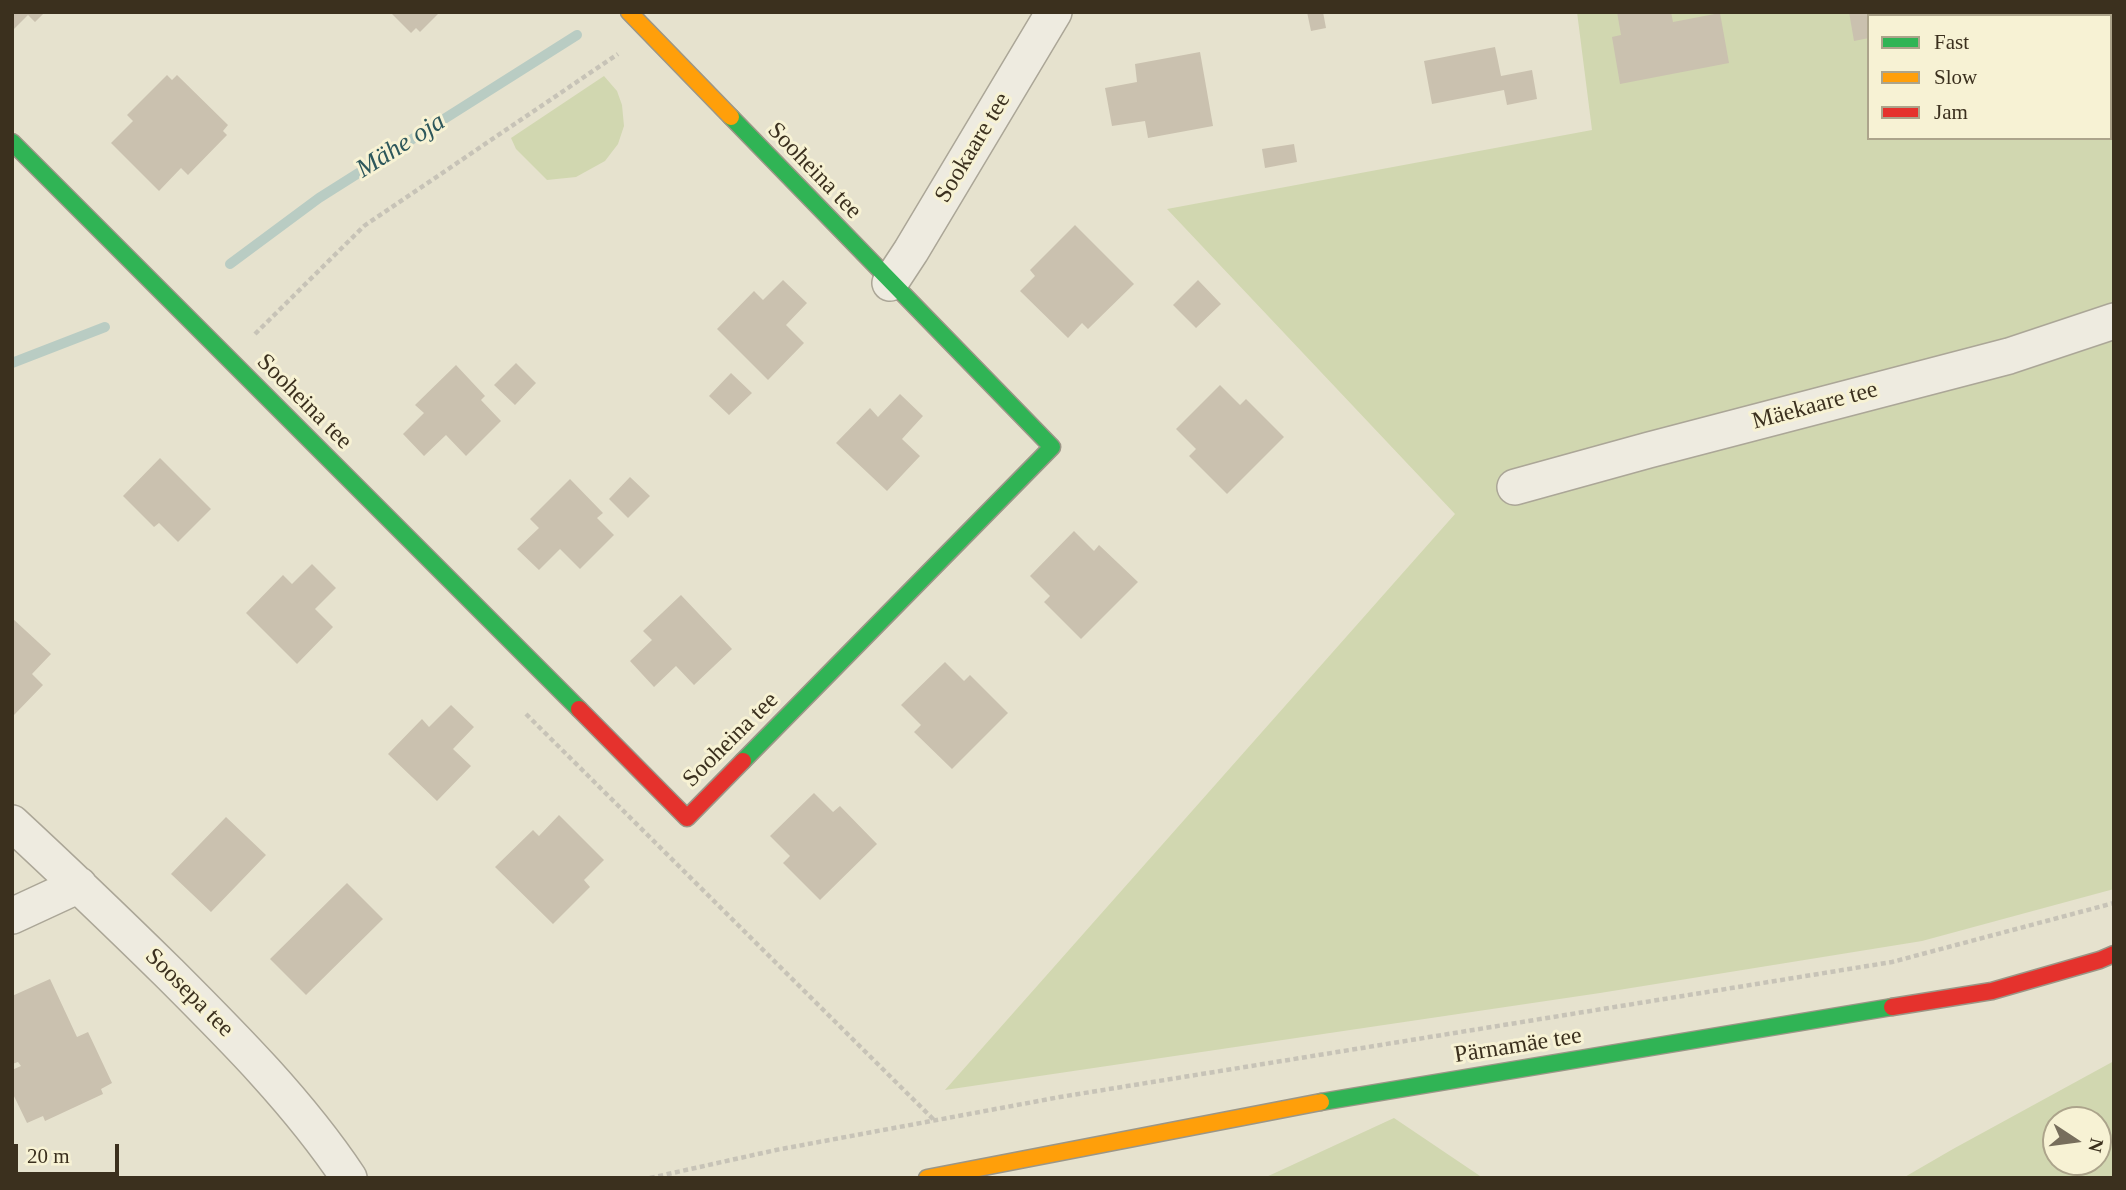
<!DOCTYPE html>
<html>
<head>
<meta charset="utf-8">
<style>
  body { margin:0 }
  #map { position:relative; width:2126px; height:1190px; overflow:hidden; background:#e6e2ce; font-family:"Times New Roman",serif }
  canvas { display:block }
  .frame { position:absolute; inset:0; border:14px solid #3b301e; pointer-events:none }
  .legend { position:absolute; left:1867px; top:14px; width:245px; height:126px; box-sizing:border-box; background:#f7f2d4; border:2px solid #aca48b; margin:0; padding:9px 12px; list-style:none; font-size:21px; color:#3b301e }
  .legend li { display:flex; align-items:center; gap:14px; height:35px }
  .legend b { width:35px; border:2px solid #aca48b }
  .north { position:absolute; left:2042px; top:1106px; width:70px; height:70px; box-sizing:border-box; background:#f7f2d4; border:2px solid #aca48b; border-radius:50%; rotate:103deg; font-size:19px; font-weight:700; line-height:28px; text-align:center; color:#3b301e }
  .north::after { content:''; display:block; margin:auto; width:24px; height:32px; background:#776e5c; clip-path:polygon(50% 0,100% 100%,50% 72%,0 100%) }
  .scale { position:absolute; left:14px; top:1144px; width:105px; height:32px; box-sizing:border-box; border:4px solid #3b301e; border-top:0; padding-left:9px; font-size:21px; line-height:24px; white-space:nowrap; color:#3b301e; -webkit-text-stroke:5px #f7f2d4; paint-order:stroke }
</style>
</head>
<body>
<div id="map">
<canvas width="2126" height="1190"></canvas>
<div class="frame"></div>
<ul class="legend">
<li><b style="height:9px;background:#30b455"></b>Fast</li>
<li><b style="height:9px;background:#ff9f0a"></b>Slow</li>
<li><b style="height:9px;background:#e5322d"></b>Jam</li>
</ul>
<div class="north">N</div>
<div class="scale">20 m</div>
</div>
<script>
const g = document.querySelector('canvas').getContext('2d');
g.lineJoin = 'round';
function fillPath(path, color) { g.fillStyle = color; g.fill(path, 'evenodd'); }
function strokePath(path, color, width, dash) { g.strokeStyle = color; g.lineWidth = width; g.lineCap = dash ? 'butt' : 'round'; g.setLineDash(dash || []); g.stroke(path); }
function label(font, color, halo, rows, align = 'center') {
  g.font = font + ' "Times New Roman",serif'; g.lineWidth = 6; g.setLineDash([]); g.textBaseline = 'middle'; g.strokeStyle = halo; g.fillStyle = color; for (const [text, x, y, turn = 0] of rows) {
    g.save(); g.translate(x, y); g.rotate((+turn || 0) * Math.PI / 180); g.textAlign = isNaN(turn) ? turn : align; if (halo) g.strokeText(text, 0, 0); g.fillText(text, 0, 0); g.restore();
  }
}
const green = new Path2D(`
  M1577,12H1970L1971,16H1869V138H2110V26L2114,25V889L1922,941L1600,993L945,1090L1455,514L1167,209L1592,130Z
  M604,76L617,91L622,105L624,126L618,144L605,161L576,177L547,180L516,149L511,138Z
  M2114,1061V1178H1903L1953,1149ZM2056,1120H2098V1162H2056Z
  M1394,1118L1483,1178H1264Z`);
const stream = new Path2D(`
  M230,264L319,198L577,35
  M12,363L105,327`);
const building = new Path2D(`
  M12,12H45L35,22L28,15L12,31Z
  M390,12H440L420,32L416,28L411,33Z
  M1307,12H1323L1326,28L1311,31Z
  M1617,12H1671L1673,22L1720,13L1729,63L1620,84L1612,37L1621,35Z
  M1849,12H1950L1951,16H1869V38L1854,41Z
  M1495,47L1501,76L1532,70L1537,99L1507,105L1504,90L1432,104L1424,61Z
  M1200,52L1213,126L1148,138L1145,121L1112,126L1105,88L1137,82L1135,64Z
  M167,75L172,80L177,75L228,125L223,131L227,135L188,175L181,168L159,191L111,143L133,121L127,115Z
  M1294,144L1297,162L1265,168L1262,149Z
  M1075,225L1134,284L1088,329L1082,323L1068,338L1020,291L1035,276L1030,270Z
  M783,280L807,303L786,325L804,343L768,380L717,329L754,291L763,300Z
  M1198,280L1221,304L1196,328L1173,305Z
  M516,363L536,383L515,405L494,385Z
  M456,365L485,396L481,400L501,421L466,456L446,435L424,456L403,434L424,413L415,405Z
  M731,373L752,393L729,415L709,396Z
  M1220,385L1240,405L1246,399L1284,437L1227,494L1189,456L1196,449L1176,429Z
  M900,394L923,416L902,439L920,456L887,491L836,443L870,408L878,417Z
  M160,458L211,509L178,542L159,523L154,527L123,496Z
  M630,477L650,496L628,518L609,499Z
  M570,479L603,513L597,518L614,535L580,569L560,549L539,570L517,549L539,528L530,519Z
  M1074,531L1094,551L1099,545L1138,582L1081,639L1044,602L1050,596L1030,576Z
  M312,564L336,588L315,609L333,627L297,664L246,613L283,575L292,584Z
  M681,595L732,649L694,685L676,666L654,687L630,661L652,640L643,631Z
  M12,618L51,654L32,674L43,685L14,715L12,714Z
  M945,662L964,681L970,675L1008,713L952,769L914,732L921,725L901,705Z
  M451,705L474,727L453,749L471,766L437,801L388,754L422,719L429,727Z
  M814,793L833,812L840,806L877,844L820,900L783,863L790,856L770,836Z
  M559,815L604,860L584,880L590,887L553,924L495,867L533,830L539,836Z
  M226,817L266,855L211,912L171,874Z
  M347,883L383,919L306,995L270,959Z
  M50,979L77,1037L88,1032L112,1083L101,1089L103,1094L45,1121L43,1116L27,1123L12,1092V1070L21,1066L18,1062L12,1064V996Z`);
const path = new Path2D(`
  M255,334L364,226L618,54
  M526,714L934,1120
  M650,1178L776,1150L1060,1097L1892,962L2114,903`);
const street = new Path2D(`
  M890,283L911,251L1054,12
  M1515,487L1649,450L2009,356L2114,321
  M12,823C66,873 118,923 170,974C234,1038 299,1103 349,1178
  M12,916L79,885`);
const fast = new Path2D(`
  M731,117L1052,447L743,761
  M12,142L579,709
  M1321,1102L1892,1007`);
const slow = new Path2D(`
  M629,12L731,117
  M927,1178L1321,1102`);
const jam = new Path2D(`
  M579,709L687,818L743,761
  M1892,1007L1992,991L2100,960L2114,954`);
const streetNames = [
  ["Sookaare tee",973,148,-59],
  ["Sooheina tee",814,171,46],
  ["Sooheina tee",304,402,45],
  ["Mäekaare tee",1815,406,-15],
  ["Sooheina tee",731,740,-45],
  ["Soosepa tee",189,993,45],
  ["Pärnamäe tee",1518,1046,-9]
];
const waterNames = [
  ["Mähe oja",401,146,-32]
];
fillPath(green, '#d1d7b0');
strokePath(stream, '#b9ccc3', 10);
fillPath(building, '#cac1af');
strokePath(street, '#aba697', 38);
strokePath(fast, '#9b9687', 19);
strokePath(slow, '#9b9687', 19);
strokePath(jam, '#9b9687', 19);
strokePath(path, '#c7c3b7', 4.5, [5, 3.5]);
strokePath(street, '#eeebe0', 35);
strokePath(fast, '#30b455', 16);
strokePath(slow, '#ff9f0a', 16);
strokePath(jam, '#e5322d', 16);
label('24px', '#3b301e', '#f7f2d4', streetNames);
label('italic 26px', '#2d575b', '#f7f2d4', waterNames);
</script>
</body>
</html>
